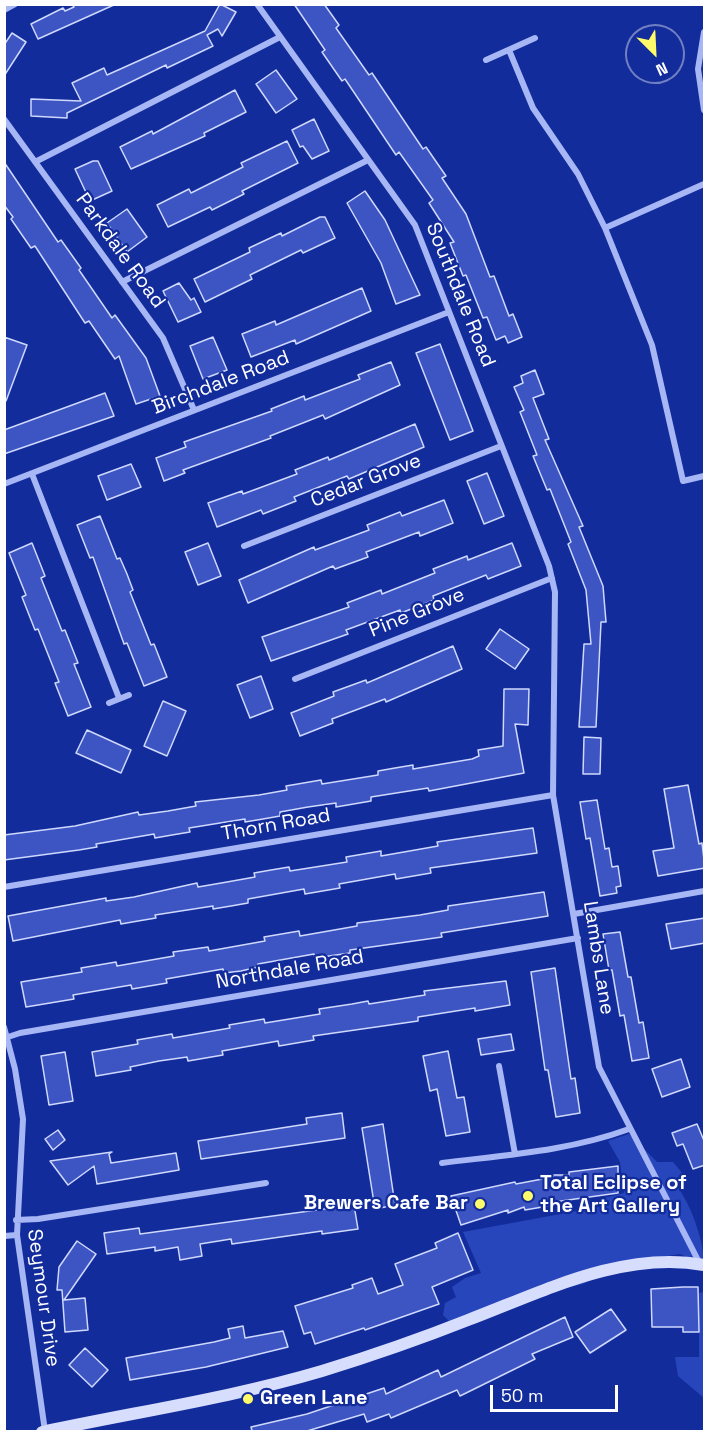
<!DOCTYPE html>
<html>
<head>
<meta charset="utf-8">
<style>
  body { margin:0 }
  #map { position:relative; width:709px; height:1436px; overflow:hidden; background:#132c9b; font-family:"Space Grotesk",sans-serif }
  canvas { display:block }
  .frame { position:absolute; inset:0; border:6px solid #fff; pointer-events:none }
  .north { position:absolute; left:625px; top:24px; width:60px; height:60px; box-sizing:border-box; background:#132c9b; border:2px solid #7180c3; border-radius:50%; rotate:156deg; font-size:16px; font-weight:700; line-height:24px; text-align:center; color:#fff }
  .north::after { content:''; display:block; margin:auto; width:21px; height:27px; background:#fffa69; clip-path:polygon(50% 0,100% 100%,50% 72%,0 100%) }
  .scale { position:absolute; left:490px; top:1385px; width:128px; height:27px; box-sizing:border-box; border:3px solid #fff; border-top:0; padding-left:8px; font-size:18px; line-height:21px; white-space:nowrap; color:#fff; -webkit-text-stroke:4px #132c9b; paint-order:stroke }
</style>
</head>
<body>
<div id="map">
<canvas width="709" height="1436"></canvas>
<div class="frame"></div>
<div class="north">N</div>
<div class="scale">50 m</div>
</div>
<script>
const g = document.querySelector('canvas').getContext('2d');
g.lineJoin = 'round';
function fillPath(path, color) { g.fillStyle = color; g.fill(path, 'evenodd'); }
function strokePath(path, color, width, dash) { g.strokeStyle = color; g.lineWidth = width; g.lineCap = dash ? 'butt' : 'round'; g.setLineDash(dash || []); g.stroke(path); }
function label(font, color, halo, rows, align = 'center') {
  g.font = font + ' "Space Grotesk",sans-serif'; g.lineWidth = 4.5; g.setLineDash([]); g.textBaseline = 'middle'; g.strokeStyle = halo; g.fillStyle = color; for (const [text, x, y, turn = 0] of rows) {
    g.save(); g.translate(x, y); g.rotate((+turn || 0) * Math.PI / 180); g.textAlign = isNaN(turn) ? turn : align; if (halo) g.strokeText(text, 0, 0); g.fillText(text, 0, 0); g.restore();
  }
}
const green = new Path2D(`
  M629,1134L657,1162H673L683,1174L679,1189C693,1210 704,1242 704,1266L680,1254L624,1263L583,1284L518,1299L455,1327L443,1315L445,1303L456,1297L452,1287L465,1278L481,1273L463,1232L604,1206V1198L624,1193L620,1162L608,1141Z
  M704,1292V1398L678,1376L675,1357H699V1293Z`);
const building = new Path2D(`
  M72,4H116L38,39L31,24L63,8L65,11L74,7Z
  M220,4L236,12L222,36L218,29L207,35L213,46L167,68L166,65L67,113V118L31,116V99L81,101L72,83L104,68L107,75L205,31Z
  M294,4H324L339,25L336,28L369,75L372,73L423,149L426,147L446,176L442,178L466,214L490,277L494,276L509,316L513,314L522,337L508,343L505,336L496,340L487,317L483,318L466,275L463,276L450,243L454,242L429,203L433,200L399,152L396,155L345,79L342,81L322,52L325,50Z
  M12,33L26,42L4,76V45Z
  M276,70L297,99L276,113L256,84Z
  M235,90L246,112L204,133L205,136L131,169L120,147L152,131L153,134Z
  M314,119L329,151L312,159L303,146L300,147L292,130Z
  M287,141L298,163L242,191L244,194L212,210L210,207L168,227L157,205L189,189L191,193L243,167L241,163Z
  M93,161H98L112,191L90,201L75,169Z
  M4,162L58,242L61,240L81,268L79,270L112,318L115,315L146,358L160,396L136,404L119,356L115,359L89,321L85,323L35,246L31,248L11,219L13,217L4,205Z
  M365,191L385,220L420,295L396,304L381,263L347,203Z
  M127,209L147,237L127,252L107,223Z
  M320,217H325L335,238L303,253L301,250L250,275L252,279L205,302L194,279L250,252L249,248L281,233L282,236Z
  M179,283L191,300L194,298L201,312L178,322L163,291Z
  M362,288L371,311L296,344L295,340L251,357L242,334L275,321L276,325Z
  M4,337L27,345L6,401H4Z
  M213,337L227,370L203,379L190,346Z
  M440,344L473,431L450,440L416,353Z
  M391,362L400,385L325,419L323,415L270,436L271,438L183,470L185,473L164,481L156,458L186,447L184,442L272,411L271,409L304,396L305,400L360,379L358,375Z
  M535,370L544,394L533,398L549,439L545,440L583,526L579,527L603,586L606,622H601L596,727H579L584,644H591L586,590L568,544L571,542L550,489L547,490L533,456L537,455L520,412L524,410L514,387L523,383L521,376Z
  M105,393L114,416L4,454V430Z
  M415,424L424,447L349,479L347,476L294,497L296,501L263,514L261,510L217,527L208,503L242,491L243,494L297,474L295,470L328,457L329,460Z
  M131,464L141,487L107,500L98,476Z
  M487,473L504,516L484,524L467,481Z
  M444,500L453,523L420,536L419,532L366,552L368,557L335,569L333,566L248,603L239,580L314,547L315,550L369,530L367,525L400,512L402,516Z
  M100,516L117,559L120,558L127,574L133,590L130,592L151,645L154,644L167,677L144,686L127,643L124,644L93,557L90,558L77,525Z
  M32,543L45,576L41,578L62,631L65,630L78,663L74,664L91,707L68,716L55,683L59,682L38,629L35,630L22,597L26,595L9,553Z
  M208,543L221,576L198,585L185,552Z
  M512,543L521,566L488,579L486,575L433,596L434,600L401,613L400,610L346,630L348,634L271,661L262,637L349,607L347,603L381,590L382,594L435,573L433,569L467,556L468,560Z
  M500,629L529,649L515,669L486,649Z
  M453,646L462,669L386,702L385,699L332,719L333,723L300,736L291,713L334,696L333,692L366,680L367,683Z
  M261,676L273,709L250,718L237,685Z
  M504,689H529L528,725L515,724L524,773L429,791L428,788L371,797V801L336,807V803L308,807L280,812V816L263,819L245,822V819L189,828L190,832L172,835L155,838L154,834L96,844L97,847L79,850L4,860V835L75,826L138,812L139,815L168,811L196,806L195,802L259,795L287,790L286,786L321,780L322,784L378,775V771L395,768L413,765V769L472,759L479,756L478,750L503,746Z
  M163,701L186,711L167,756L144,746Z
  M87,730L131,750L121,773L76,753Z
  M584,737L601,738L600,774H583Z
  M688,785L699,844L702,843L705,868L658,876L653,851L674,848L664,789Z
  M597,800L605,849L609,848L612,867L618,866L621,886L616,887L617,893L600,896L590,838L586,839L580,802Z
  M533,828L537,853L430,868L431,873L396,879L395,874L339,884L340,888L305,894L304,889L248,899V903L231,906L213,909V906L155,915L156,918L138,921L121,924L120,920L13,941L8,916L106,898V901L134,897L197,883L198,887L227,882L255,877L254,873L271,870L289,867L290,871L347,862L346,857L381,851V856L438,846L437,842Z
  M544,892L548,916L441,933L442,937L350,950V953L315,958L314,954L258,964V967L241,971L224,973L223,969L166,979L167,983L132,989L131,985L73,995L74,999L26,1007L21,982L82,972L81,968L116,962L117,966L174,956L173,952L208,947L209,951L265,941L264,937L299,931L300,936L357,926V923L420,915L448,910V906Z
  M705,918V943L671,949L666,924Z
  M620,932L628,977H631L639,1023L643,1022L649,1058L632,1061L624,1015L620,1016L612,970H609L603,934Z
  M555,968L571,1079L575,1078L580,1113L556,1117L548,1070H545L531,972Z
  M506,981L510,1005L475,1011V1008L418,1017V1021L313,1036L314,1040L279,1046L278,1041L222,1051L223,1055L188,1061L187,1057L159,1061L130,1067L131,1070L96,1076L92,1052L138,1044L137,1040L172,1034L173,1038L230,1028L229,1025L264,1019L265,1023L320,1014L319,1009L352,1004L368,1001L369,1004L425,995L424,991Z
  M511,1034L514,1050L481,1055L478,1039Z
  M448,1051L457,1098L464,1097L470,1132L446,1136L437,1089L430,1091L423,1056Z
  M65,1052L73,1101L49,1105L41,1056Z
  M681,1059L690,1087L662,1097L652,1069Z
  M342,1113L345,1138L201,1159L198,1141L307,1124L306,1118Z
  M383,1124L395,1205L375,1209L362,1128Z
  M697,1124L705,1143V1165L693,1169L683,1144L677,1146L672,1133Z
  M58,1130L65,1140L53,1150L45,1139Z
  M112,1152L109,1154L111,1163L176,1153L179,1170L97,1184L94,1166L68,1185L50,1161Z
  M618,1166V1193L554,1202V1205L525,1210L524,1207L508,1213V1210L461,1225L451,1196L515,1182L516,1184L553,1177V1175H569V1172Z
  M354,1205L358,1229L322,1234V1231L232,1244L231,1239L200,1244L202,1256L180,1260L178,1247L155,1251V1247L107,1254L104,1233L139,1228L140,1234Z
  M458,1233L473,1270L432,1287L439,1304L365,1330L364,1328L315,1344L311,1332L304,1334L295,1306L353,1288L352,1285L372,1278L378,1294L403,1285L395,1264L437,1248L435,1243Z
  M77,1241L96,1254L64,1300L85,1298L88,1330L65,1332L62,1290H57L59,1267Z
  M683,1287H698L699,1332H683V1327H652L651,1289Z
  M611,1309L626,1330L590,1353L575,1332Z
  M565,1317L573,1337L532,1354L535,1359L460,1396L457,1390L391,1418L389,1414L367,1422L364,1414L307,1431H252L251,1427L307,1414L384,1388L386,1394L438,1370L441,1377Z
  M243,1326L245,1338L283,1331L288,1347L206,1367L130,1380L126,1358L214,1342L230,1338L228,1329Z
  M85,1348L108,1370L92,1387L69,1365Z`);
const street = new Path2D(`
  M257,4L415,225L549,566L555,592L553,795L599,1067L700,1264
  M4,10L15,4
  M704,32L698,69L704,110
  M509,50L533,108L578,174L605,228
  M486,60L535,38
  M4,119L163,338L194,410
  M35,162L280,37
  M704,184L605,228L652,345L683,481L704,476
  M122,282L368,160
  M32,474L119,698
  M4,484L449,312
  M244,546L501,446
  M295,679L552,578
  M109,703L129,695
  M4,887L553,795
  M574,914L704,891
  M4,1027L15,1069L23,1119L17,1235L45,1431
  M8,1037L20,1033L578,938
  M499,1066L515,1154
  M442,1163C505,1155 569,1151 629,1129
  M16,1220L38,1219L266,1183
  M4,1236L17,1235`);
const secondary = new Path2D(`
  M42,1432C135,1412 231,1398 322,1371C371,1356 420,1339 468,1320C542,1292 623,1250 704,1265`);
const markers = [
  [528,1196,6,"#fffa69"],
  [480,1204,6,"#fffa69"],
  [248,1399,6,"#fffa69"]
];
const streetNames = [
  ["Parkdale Road",120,251,54],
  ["Southdale Road",460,295,68],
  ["Birchdale Road",221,383,-21],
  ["Cedar Grove",366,481,-21],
  ["Pine Grove",417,613,-22],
  ["Thorn Road",276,825,-10],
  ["Lambs Lane",598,958,81],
  ["Northdale Road",290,970,-10],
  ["Seymour Drive",43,1298,82]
];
const poiNames = [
  ["Total Eclipse of",540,1184],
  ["the Art Gallery",540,1207],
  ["Brewers Cafe Bar",468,1204,"right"],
  ["Green Lane",260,1399]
];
fillPath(green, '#2846bb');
fillPath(building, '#3c55c2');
strokePath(building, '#cfd8fd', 1.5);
strokePath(street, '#a7b6f4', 6);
strokePath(secondary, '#d6ddfd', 12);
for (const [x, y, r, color] of markers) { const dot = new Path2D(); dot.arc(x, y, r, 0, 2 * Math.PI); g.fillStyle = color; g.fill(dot); strokePath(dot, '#132c9b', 2); }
label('20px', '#fff', '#132c9b', streetNames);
label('bold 20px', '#fff', '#132c9b', poiNames, 'left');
</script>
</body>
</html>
